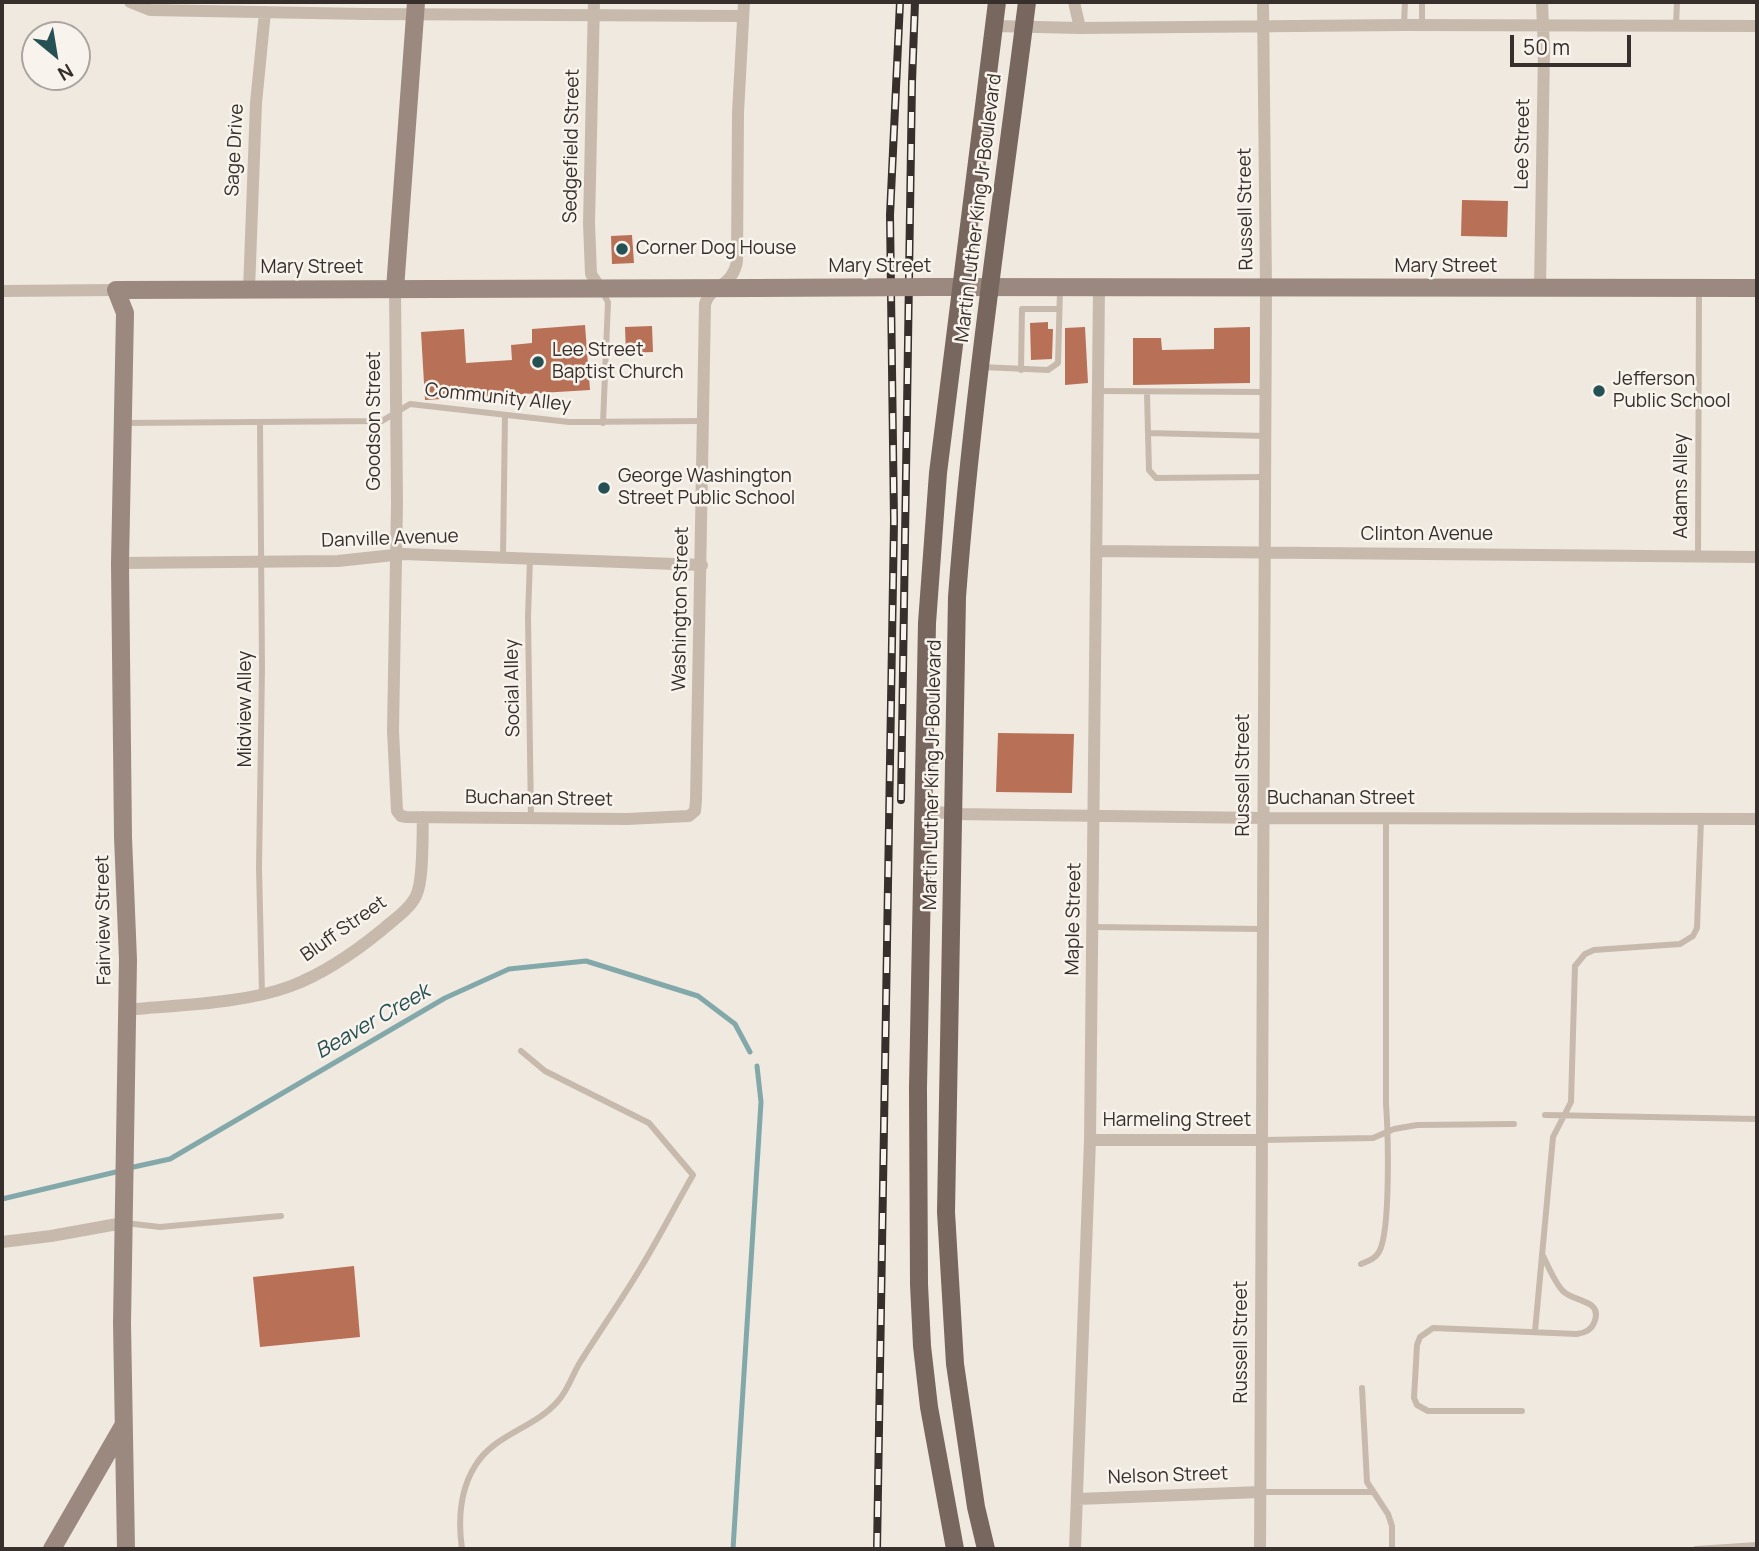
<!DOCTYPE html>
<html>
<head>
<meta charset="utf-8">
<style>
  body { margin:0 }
  #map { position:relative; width:1759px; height:1551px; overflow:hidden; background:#f0e9e0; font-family:Manrope,sans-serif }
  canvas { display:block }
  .frame { position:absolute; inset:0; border:4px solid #372f2b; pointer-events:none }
  .north { position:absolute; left:21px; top:21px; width:70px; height:70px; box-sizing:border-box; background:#f8f3ec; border:2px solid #aba59f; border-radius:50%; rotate:150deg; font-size:19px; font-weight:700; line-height:28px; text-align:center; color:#372f2b }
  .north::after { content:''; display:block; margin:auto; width:24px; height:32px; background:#255054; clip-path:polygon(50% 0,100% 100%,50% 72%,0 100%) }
  .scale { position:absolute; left:1510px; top:35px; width:121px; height:32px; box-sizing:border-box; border:4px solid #372f2b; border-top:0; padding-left:9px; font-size:21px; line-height:24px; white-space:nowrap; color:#372f2b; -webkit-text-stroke:5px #f8f3ec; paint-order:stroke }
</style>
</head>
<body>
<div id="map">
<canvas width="1759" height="1551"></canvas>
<div class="frame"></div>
<div class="north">N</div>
<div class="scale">50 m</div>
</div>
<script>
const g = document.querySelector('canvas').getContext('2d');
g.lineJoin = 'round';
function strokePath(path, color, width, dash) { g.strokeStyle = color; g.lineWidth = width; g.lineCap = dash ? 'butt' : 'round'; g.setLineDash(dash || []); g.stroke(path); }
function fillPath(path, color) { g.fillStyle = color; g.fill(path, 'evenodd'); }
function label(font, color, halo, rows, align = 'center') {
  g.font = font + ' Manrope,sans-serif'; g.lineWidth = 5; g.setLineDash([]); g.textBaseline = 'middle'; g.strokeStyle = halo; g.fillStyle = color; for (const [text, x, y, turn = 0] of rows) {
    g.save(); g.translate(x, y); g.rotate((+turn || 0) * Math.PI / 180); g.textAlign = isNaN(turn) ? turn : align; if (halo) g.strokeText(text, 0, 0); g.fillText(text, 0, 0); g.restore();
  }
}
const stream = new Path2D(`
  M129,1168L170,1159L445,998L509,969L586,961L698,996L735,1024L750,1052
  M2,1199L120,1171
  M733,1549L761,1102L757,1066`);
const building = new Path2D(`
  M1462,200L1508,201L1507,237L1461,236Z
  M632,235L634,263L612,264L611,236Z
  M1048,322V329H1053L1052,359L1031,360L1030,323Z
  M585,325L590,390L425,400L421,332L464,329L466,363L512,360L511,345L532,343V329Z
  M652,326L653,352L626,353L625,327Z
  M1085,327L1088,383L1065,385V328Z
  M1250,327V383L1133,385V338H1161L1162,350L1214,349V328Z
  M998,733L1074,734L1072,793L996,792Z
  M354,1266L360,1337L260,1347L253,1277Z`);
const lane = new Path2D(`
  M1422,2V24
  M1404,24L1405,2
  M1676,26L1677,2
  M601,290L608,302L603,423
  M982,367L1048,370L1058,363L1060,290
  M1021,370L1022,309H1058
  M1098,391L1266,392
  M1147,393L1148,433
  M125,423L382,421L410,404L569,422L703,421
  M260,423L262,668L259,868L262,994
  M1265,477L1156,478L1149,470L1148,433L1265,436
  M1698,556L1699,290
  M503,557L505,416
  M530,558L528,617L531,818
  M1093,927L1262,929
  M1545,1115L1757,1119
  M1263,1140L1373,1138L1394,1129L1417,1125L1514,1124
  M125,1223L160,1227L281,1216
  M1361,1264C1368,1261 1375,1259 1379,1252C1391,1231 1388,1131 1386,1104V818
  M1535,1331L1553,1137L1571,1102L1575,966L1585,954L1594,950L1680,944L1693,936L1697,928L1701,819
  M1362,1388L1367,1482L1388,1514L1392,1526V1549
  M1522,1411H1428L1417,1405L1414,1398L1417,1345L1420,1337L1433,1328L1577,1334C1584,1333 1591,1331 1594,1323C1604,1300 1575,1302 1564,1292C1555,1284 1548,1265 1542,1254
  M1260,1492H1372
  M462,1549C458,1521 459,1492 475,1466C494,1434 534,1429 558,1401C568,1390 572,1376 579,1364C599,1332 621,1301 640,1269C659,1238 675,1206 693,1175L649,1123L545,1071L521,1051
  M1696,1549L1757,1545`);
const street = new Path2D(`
  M130,2L150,10L365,14L743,16
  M594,2L589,223L591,274L600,288
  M1074,2L1080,28
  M994,26L1080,28L1404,25L1757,26
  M1540,287L1544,51L1542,2
  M395,289L397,503L393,731L397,811L401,816L406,817L627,819L689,816L695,811L696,800L705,304C711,284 733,287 737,261L738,113L744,2
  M249,290L256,103L265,12
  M2,291L116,290
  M1096,551L1757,557
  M120,563L338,561L403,554L702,565
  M924,810L953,814L1263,818L1757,819
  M126,1010C177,1005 243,1004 291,986C323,974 355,952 382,930C393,920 409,910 416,896C424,880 422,836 423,817
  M1090,1140H1263
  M2,1242L51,1236L123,1223
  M1077,1499L1260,1492
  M1075,1549L1090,1140L1099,289
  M1260,1549L1266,288L1263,2`);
const secondary = new Path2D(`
  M929,287L1757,288
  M395,289L416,2
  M52,1549L123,1426
  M126,1549L122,1323L128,960L123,837L120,563L125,313L116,290L757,288`);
const primary = new Path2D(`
  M955,1549L929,1407L922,1346L919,1284L918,1088L927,623L938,473L997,2
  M986,1549L976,1507L955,1364L946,1212L957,597C972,398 1002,200 1027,2`);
const rail = new Path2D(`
  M901,800L912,82L915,2
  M877,1549L894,521L890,215L900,2`);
const secondaryBridge = new Path2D(`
  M757,288L929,287`);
const markers = [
  [622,249,7,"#255054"],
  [538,362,7,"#255054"],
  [1599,391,7,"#255054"],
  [604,488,7,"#255054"]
];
const streetNames = [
  ["Lee Street",1523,144,-89],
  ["Sedgefield Street",572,146,-89],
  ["Sage Drive",235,150,-87],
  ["Martin Luther King Jr Boulevard",979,208,-83],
  ["Russell Street",1246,209,-91],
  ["Mary Street",880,267],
  ["Mary Street",1446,267],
  ["Mary Street",312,268],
  ["Community Alley",498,398,6],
  ["Goodson Street",375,421,-90],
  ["Adams Alley",1682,486,-90],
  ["Clinton Avenue",1427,535],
  ["Danville Avenue",390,539,-2],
  ["Washington Street",681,609,-89],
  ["Social Alley",513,688,-91],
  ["Midview Alley",246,709,-90],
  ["Martin Luther King Jr Boulevard",933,775,-89],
  ["Russell Street",1244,775,-90],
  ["Buchanan Street",539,799,1],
  ["Buchanan Street",1341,799],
  ["Maple Street",1074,919,-89],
  ["Fairview Street",104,920,-91],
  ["Bluff Street",344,929,-35],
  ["Harmeling Street",1177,1121],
  ["Russell Street",1242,1342,-90],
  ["Nelson Street",1168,1476,-2]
];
const poiNames = [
  ["Corner Dog House",636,249],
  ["Lee Street",552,351],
  ["Baptist Church",552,373],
  ["Jefferson",1613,380],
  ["Public School",1613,402],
  ["George Washington",618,477],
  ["Street Public School",618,499]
];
const waterNames = [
  ["Beaver Creek",373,1022,-30]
];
strokePath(stream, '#82a8aa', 5);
fillPath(building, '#b87056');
strokePath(lane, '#c7baad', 6);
strokePath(street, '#c7baad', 12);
strokePath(secondary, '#9b897f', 18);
strokePath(primary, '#77675e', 18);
strokePath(rail, '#372f2b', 8);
strokePath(rail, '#f8f3ec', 5, [16]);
strokePath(secondaryBridge, '#9b897f', 18);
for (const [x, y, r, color] of markers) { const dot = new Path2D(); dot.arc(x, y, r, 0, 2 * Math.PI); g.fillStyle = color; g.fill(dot); strokePath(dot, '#f8f3ec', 2.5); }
label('19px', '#372f2b', '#f8f3ec', streetNames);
label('19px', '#372f2b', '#f8f3ec', poiNames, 'left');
label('italic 21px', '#255054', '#f8f3ec', waterNames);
</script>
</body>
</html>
